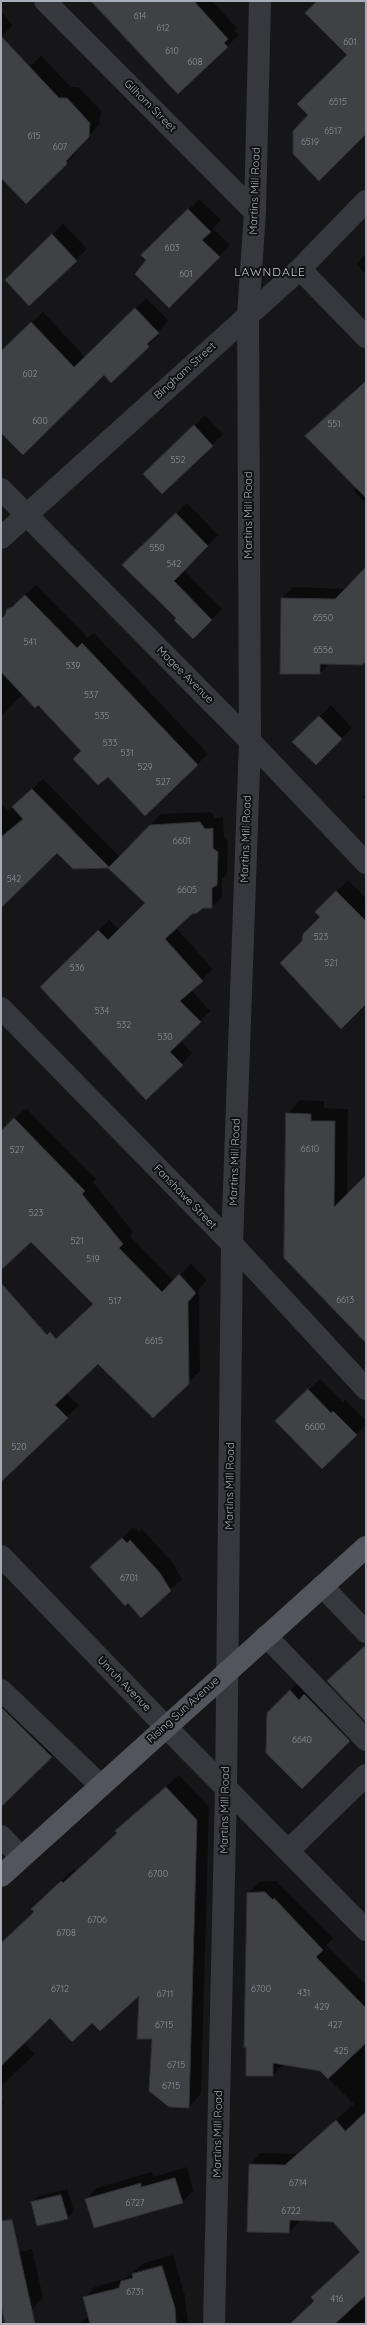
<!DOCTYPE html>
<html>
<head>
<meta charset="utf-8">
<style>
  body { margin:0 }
  #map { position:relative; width:367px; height:2325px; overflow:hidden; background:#161618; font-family:Quicksand,sans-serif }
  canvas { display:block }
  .frame { position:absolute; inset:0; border:2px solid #a8adb8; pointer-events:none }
</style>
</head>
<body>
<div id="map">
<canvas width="367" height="2325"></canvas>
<div class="frame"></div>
</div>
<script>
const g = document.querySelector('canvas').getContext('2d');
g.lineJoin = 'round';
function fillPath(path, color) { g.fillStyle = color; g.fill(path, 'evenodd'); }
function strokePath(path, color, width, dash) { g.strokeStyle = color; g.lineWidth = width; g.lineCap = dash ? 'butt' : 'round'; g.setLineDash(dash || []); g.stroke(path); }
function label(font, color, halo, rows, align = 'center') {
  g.font = font + ' Quicksand,sans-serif'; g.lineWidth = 4; g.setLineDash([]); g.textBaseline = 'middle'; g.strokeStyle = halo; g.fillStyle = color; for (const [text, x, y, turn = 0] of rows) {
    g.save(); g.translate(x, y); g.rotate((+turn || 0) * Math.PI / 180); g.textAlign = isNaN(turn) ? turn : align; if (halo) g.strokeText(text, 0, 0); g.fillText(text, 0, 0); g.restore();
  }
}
const shadow = new Path2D(`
  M103,1H212L237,28L234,31L239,35L178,93Z
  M319,1H366V133L309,115L347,56L306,13Z
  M1,12L13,25L1,37Z
  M41,56L71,87H78L101,111L99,125L76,149L77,152L26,203L1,177V92Z
  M199,199L221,220L213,229L230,245L169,306L148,260L143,255Z
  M63,224L87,249L29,304L6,280Z
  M366,254V274L356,264Z
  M146,298L169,321L157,333L159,335L111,382L104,374L1,426V349L3,350L43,312L85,357Z
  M366,382V504L354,491L357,488L320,423L361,383L363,385Z
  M205,415L223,434L162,493L155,463Z
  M187,503L218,535L184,570L222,609L193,637L177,618L124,565Z
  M366,568V662L362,664L330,663L320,673H281L282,598L293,587L346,589Z
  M36,585L88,638L94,633L208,754L145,814L38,703L23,694L1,716V620L6,615L8,609Z
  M331,705L352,728L316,764L294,742Z
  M43,779L120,857L161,814L211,812L215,818H223L224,838L228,841L227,874L222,879V897L211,907H203L191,913L176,928L213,969L191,990L210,1011L180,1040L192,1053L182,1064L41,987L109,920L119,930L146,903L108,867L57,851L1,902V803L8,811Z
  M366,794V800L363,797Z
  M348,880L366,898V1003L303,941L321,917L316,912Z
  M300,1100L324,1101V1108L348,1109L347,1195L366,1176V1342L287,1114Z
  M26,1108L96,1179L93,1182L133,1232L130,1236L174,1281L191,1264L207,1280L199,1289L200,1371L153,1417L98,1362L66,1393L79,1406L1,1475V1343L53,1369L94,1304L32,1240L1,1269V1131Z
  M320,1379L343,1402L345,1400L366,1421V1425L322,1468L277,1421Z
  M134,1527L139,1532L142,1529L171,1561L182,1579L141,1617L128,1601L102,1556Z
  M366,1647V1719L328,1681L360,1649L362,1651Z
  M1,1671L2,1680L64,1743L1,1804Z
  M305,1676L363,1727L302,1788L268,1713Z
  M179,1775L209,1807L201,2094L189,2107L153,2038L140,1994L92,2022L50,2017L24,2042L35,2054L1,2086V1944L34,1913L45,1896L74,1869L76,1871L113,1838L129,1819Z
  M276,1881L333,1938L326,1945L366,1985V2226L334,2221L301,2220L289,2232L250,2164L261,2153L297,2154L354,2104L320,2070L284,2064L273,2075L248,1894L259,1882Z
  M1,2099L4,2102L1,2105Z
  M187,2167L193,2191L182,2202L86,2200L97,2188L152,2172L153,2177Z
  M67,2189L74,2211L68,2218L38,2225L32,2202L39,2196Z
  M366,2247V2290L356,2299L366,2301V2324H298L315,2301Z
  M32,2249L43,2298L32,2310L1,2301V2259L4,2256Z
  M173,2255L185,2296L188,2324H79L89,2316L84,2298L95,2287L124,2279L144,2263Z`);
const building = new Path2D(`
  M91,1H194L228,39L224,43L228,47L178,94Z
  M317,1H366V134L319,181L293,154V131L308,115L297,104L347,55L305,13Z
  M1,36L59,98H67L90,123L89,137L66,161L67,164L26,204L1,178Z
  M188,209L211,232L202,240L220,257L169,308L135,274L146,260L141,255Z
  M52,234L77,261L29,306L5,280Z
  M135,308L159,333L147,344L149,347L111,383L104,375L23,455L1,433V351L31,322L74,367Z
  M366,381V498L305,436Z
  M194,425L213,446L162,494L143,474Z
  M176,513L208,546L174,581L212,620L193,639L174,620L176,618L122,565Z
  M366,567V663H363V665L320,664V674H280L281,598L335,599Z
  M25,595L77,648L82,643L198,765L145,816L108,777L98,785L73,759L81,751L38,705L35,708L1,672V619L5,615L7,609L12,607Z
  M319,716L342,739L316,765L292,742Z
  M32,789L109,867L150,825L200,822L205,829L213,828V848L218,852L217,885L212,888V908H203L197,913L192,914L165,939L203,981L180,1001L201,1022L170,1052L183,1065L146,1100L40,987L98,930L108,940L145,903L108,868L73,869L57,853L1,908V837L23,819L12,807Z
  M336,891L366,921V1004L341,1029L280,963L302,941L303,934L320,917L315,912Z
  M286,1113L311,1114V1121H335L334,1207L366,1175V1343L284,1258Z
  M14,1118L85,1191L82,1194L123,1244L119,1248L162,1292L179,1274L196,1293L188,1302L189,1384L153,1418L98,1364L55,1405L68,1418L1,1482V1283L47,1335L50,1332L56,1339L93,1304L31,1242L1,1270V1131Z
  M308,1389L331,1413L333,1411L357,1435L322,1469L275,1421Z
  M122,1538L127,1543L130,1540L160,1573L171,1591L141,1618L128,1603L125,1606L90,1567Z
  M366,1645V1722L327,1681Z
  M290,1690L299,1700L304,1694L350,1741L302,1789L266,1753L267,1713Z
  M1,1707L52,1757L1,1807Z
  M166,1787L197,1820L189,2108L169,2107L149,2091L152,2039H137L139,1996L100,2031L92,2023L72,2042L50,2018L1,2066V1943L32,1914L34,1911L31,1909L61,1881L63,1883L99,1850L117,1833L115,1831Z
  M265,1892L273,1900L274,1898L323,1950L316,1957L366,2008V2043L328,2079L320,2071L273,2063V2076H246V2047L244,2048L247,1893Z
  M366,2112V2295L335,2324H290L314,2301L311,2297L360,2252L333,2222L290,2220L289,2233L247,2232L249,2164L285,2165L336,2120L345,2131Z
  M175,2178L183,2203L94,2228L85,2199L141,2183V2187Z
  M61,2195L68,2219L37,2226L31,2202Z
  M12,2220L35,2324H5L1,2305V2221Z
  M162,2266L175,2308L176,2324H90L83,2297L119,2288L121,2281L133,2278L132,2274Z`);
const minor = new Path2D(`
  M45,1L255,212
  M300,269L366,337
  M1,489L250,741L366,863
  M1,538L300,269L366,201
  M1,1008L232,1244L366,1389
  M1,1556L165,1726L366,1930
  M322,1586L366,1632
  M266,1636L366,1740
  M1,1690L100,1785
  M1,1836L21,1857
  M288,1851L366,1775
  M214,2324L226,1788L232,1244L250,741L248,315L255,212L260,1`);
const major = new Path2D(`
  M1,1876L366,1547`);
const numberNames = [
  ["614",140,16],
  ["612",163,28],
  ["601",350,42],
  ["610",172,51],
  ["608",195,62],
  ["6515",338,102],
  ["6517",333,131],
  ["615",34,136],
  ["6519",310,142],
  ["607",60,147],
  ["603",172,248],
  ["601",186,274],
  ["602",30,374],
  ["600",40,421],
  ["551",334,424],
  ["552",178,460],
  ["550",157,548],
  ["542",174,564],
  ["6550",323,618],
  ["541",30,642],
  ["6556",323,650],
  ["539",73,666],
  ["537",91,695],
  ["535",102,716],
  ["533",110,743],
  ["531",127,753],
  ["529",145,767],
  ["527",163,782],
  ["6601",182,841],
  ["542",14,879],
  ["6605",187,890],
  ["523",321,937],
  ["521",331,963],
  ["536",77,968],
  ["534",102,1011],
  ["532",124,1025],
  ["530",165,1037],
  ["6610",310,1149],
  ["527",17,1150],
  ["523",36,1213],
  ["521",77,1241],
  ["519",93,1259],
  ["6613",345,1300],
  ["517",115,1301],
  ["6615",154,1341],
  ["6600",315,1427],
  ["520",19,1447],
  ["6701",129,1578],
  ["6640",302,1740],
  ["6700",158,1874],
  ["6706",97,1920],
  ["6708",66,1933],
  ["6712",60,1989],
  ["6700",261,1989],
  ["431",304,1993],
  ["6711",165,1994],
  ["429",322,2007],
  ["6715",164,2025],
  ["427",335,2025],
  ["425",341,2051],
  ["6715",176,2065],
  ["6715",171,2086],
  ["6714",298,2183],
  ["6727",135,2203],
  ["6722",291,2211],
  ["6731",135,2292],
  ["416",337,2299]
];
const streetNames = [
  ["Gilham Street",150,106,45],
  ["Martins Mill Road",255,191,-88],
  ["Bingham Street",185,371,-42],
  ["Martins Mill Road",249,515,-90],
  ["Magee Avenue",185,675,45],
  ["Martins Mill Road",246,839,-88],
  ["Martins Mill Road",235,1162,-88],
  ["Fanshawe Street",185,1197,46],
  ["Martins Mill Road",230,1486,-89],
  ["Unruh Avenue",124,1684,46],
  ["Rising Sun Avenue",183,1710,-42],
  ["Martins Mill Road",225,1810,-89],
  ["Martins Mill Road",218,2134,-89]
];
const neighbourhoodNames = [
  ["LAWNDALE",270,272]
];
fillPath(shadow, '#0007');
fillPath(building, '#404145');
strokePath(building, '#303034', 1);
strokePath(minor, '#37383d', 22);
strokePath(major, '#53555c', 22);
label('9px', '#8e929b', null, numberNames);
label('11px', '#a8adb8', '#111113', streetNames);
g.letterSpacing = '1px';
label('12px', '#c9ccd4', '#111113', neighbourhoodNames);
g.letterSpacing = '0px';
</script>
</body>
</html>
